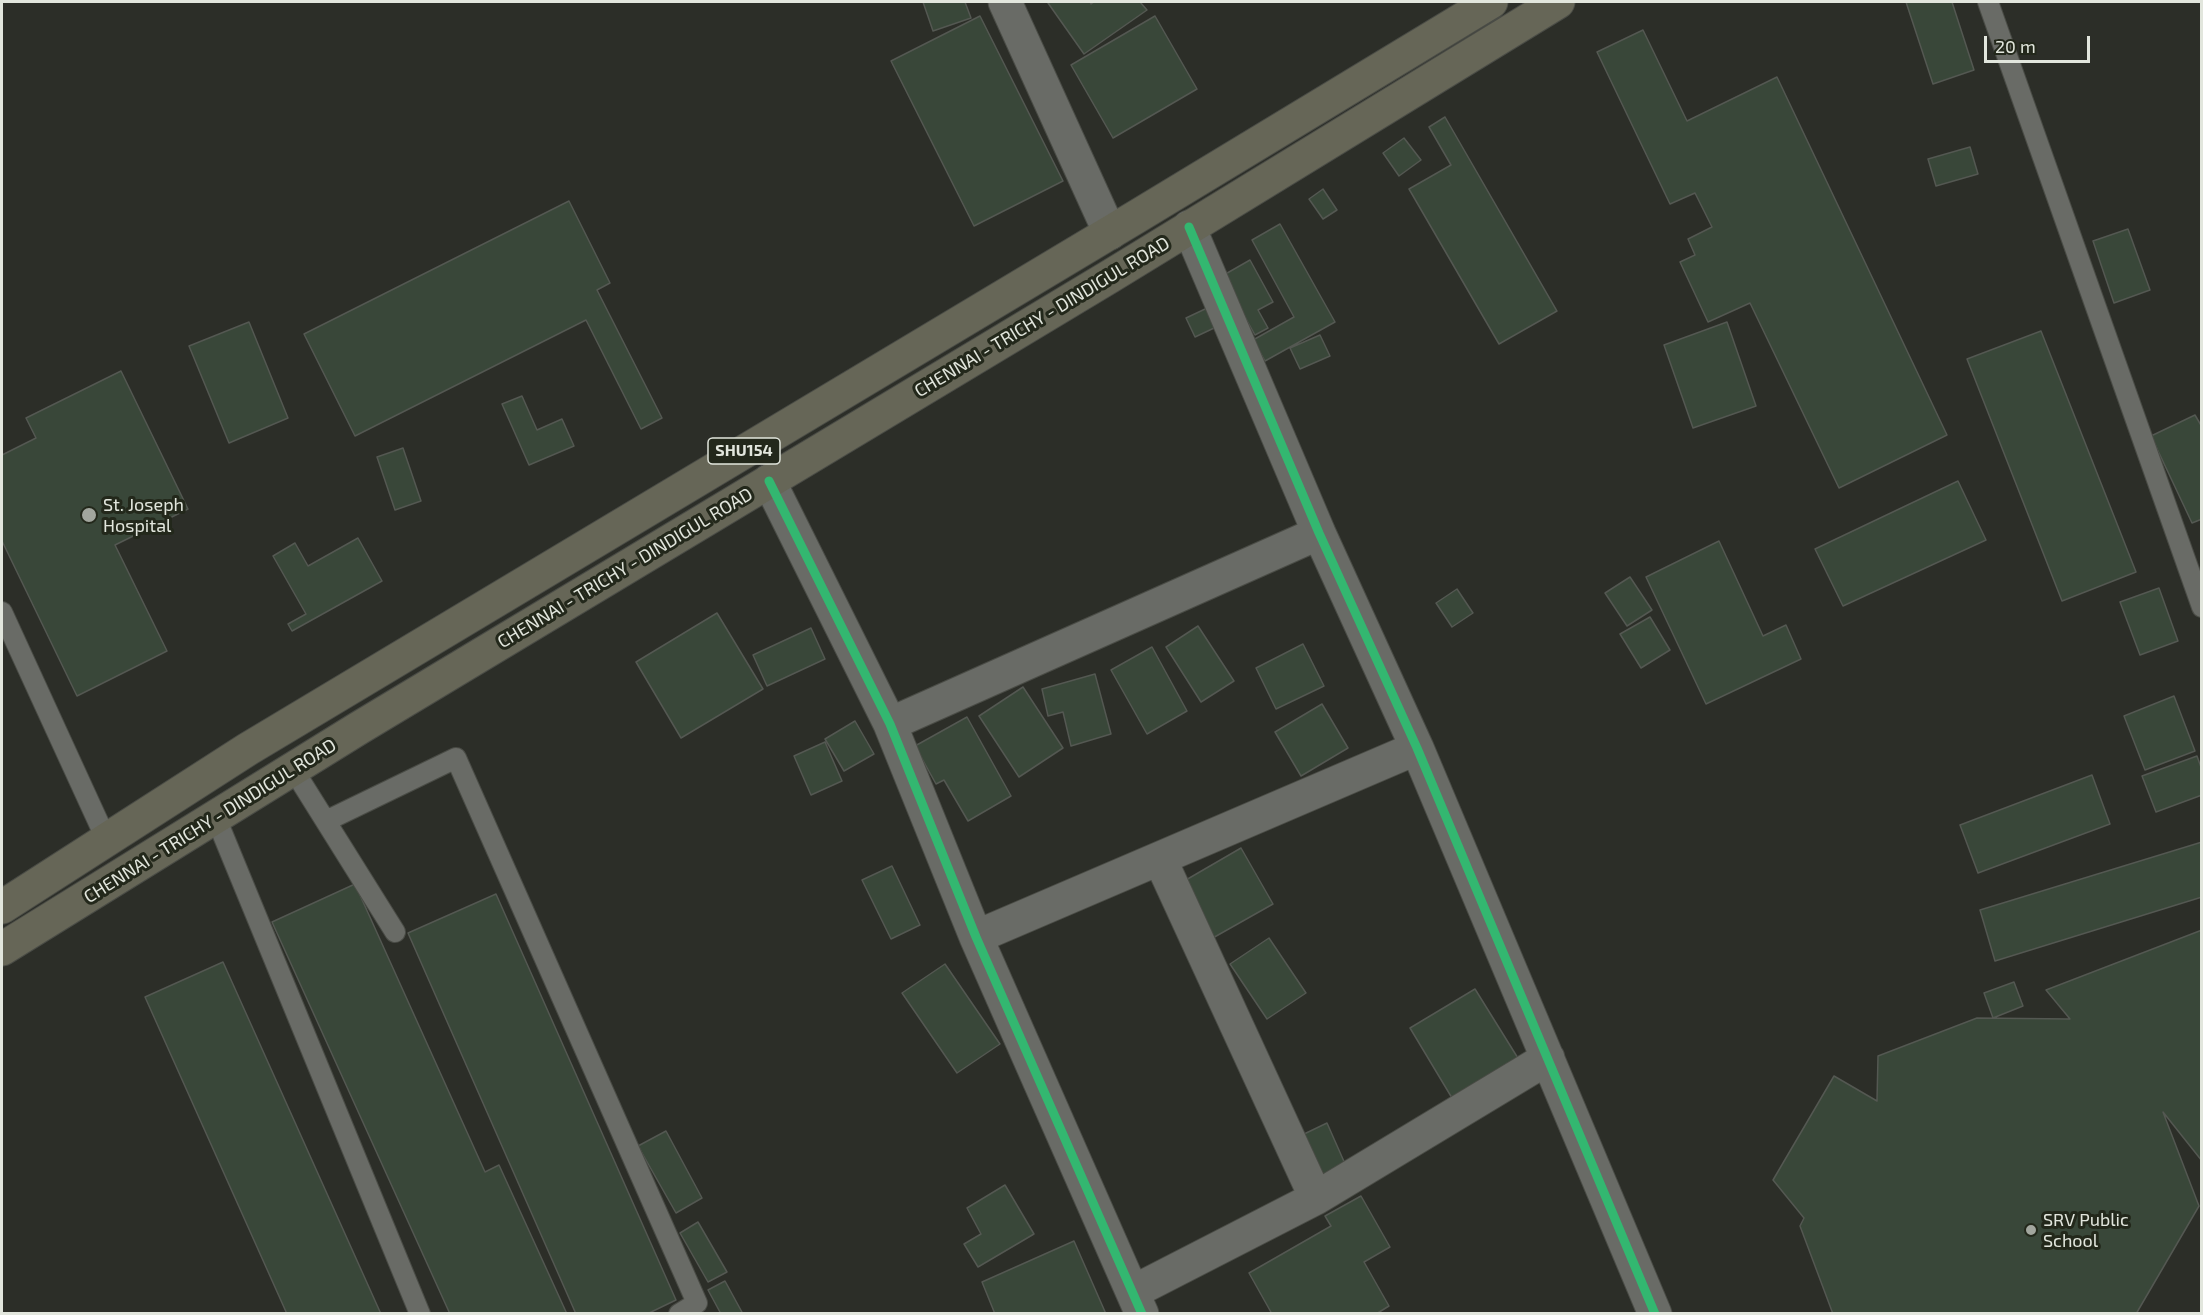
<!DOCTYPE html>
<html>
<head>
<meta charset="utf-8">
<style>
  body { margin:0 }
  #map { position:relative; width:2203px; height:1315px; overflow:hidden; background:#2c2e28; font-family:"Exo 2",sans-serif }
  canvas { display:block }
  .frame { position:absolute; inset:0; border:3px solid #e2e6dd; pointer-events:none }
  .scale { position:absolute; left:1984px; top:36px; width:106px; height:27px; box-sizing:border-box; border:3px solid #e2e6dd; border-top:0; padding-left:8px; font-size:18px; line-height:21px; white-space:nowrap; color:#e2e6dd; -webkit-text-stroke:4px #23281b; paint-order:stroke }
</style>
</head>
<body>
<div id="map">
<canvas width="2203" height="1315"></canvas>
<div class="frame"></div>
<div class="scale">20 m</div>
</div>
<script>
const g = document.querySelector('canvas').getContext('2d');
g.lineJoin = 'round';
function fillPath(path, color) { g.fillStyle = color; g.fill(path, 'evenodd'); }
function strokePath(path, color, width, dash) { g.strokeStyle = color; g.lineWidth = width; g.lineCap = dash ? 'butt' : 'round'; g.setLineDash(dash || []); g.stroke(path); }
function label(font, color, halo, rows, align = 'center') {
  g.font = font + ' "Exo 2",sans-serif'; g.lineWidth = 6; g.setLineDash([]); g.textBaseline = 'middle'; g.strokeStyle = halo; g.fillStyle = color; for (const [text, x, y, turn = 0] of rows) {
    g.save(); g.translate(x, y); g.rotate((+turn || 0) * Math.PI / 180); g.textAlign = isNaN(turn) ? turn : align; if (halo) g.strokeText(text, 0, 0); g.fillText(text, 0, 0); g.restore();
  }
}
const building = new Path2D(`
  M923,2H965L971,18L933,31Z
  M1051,2H1090L1091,4L1094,2H1140L1147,10L1084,54L1048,3Z
  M1906,2H1952L1974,70L1933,84Z
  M980,16L1063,181L974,226L891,61Z
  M1155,16L1197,89L1113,138L1071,65Z
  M1643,30L1687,121L1777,77L1947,435L1839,488L1750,303L1708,322L1680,262L1695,255L1688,239L1712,227L1695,193L1670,204L1597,52Z
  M1445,117L1557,311L1499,344L1409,189L1451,165L1429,127Z
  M1404,138L1421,160L1399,176L1383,153Z
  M1970,147L1978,174L1936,186L1928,159Z
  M1323,189L1337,210L1323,219L1309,199Z
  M569,201L610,283L597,290L662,418L641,429L586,320L355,436L304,334Z
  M1280,224L1335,322L1265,361L1253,340L1294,317L1252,240Z
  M2128,229L2150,290L2114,303L2093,241Z
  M1250,260L1273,302L1258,310L1268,328L1255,335L1222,276Z
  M1220,302L1229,321L1195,337L1186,318Z
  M249,322L288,418L229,443L189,346Z
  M1727,322L1756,406L1693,428L1664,345Z
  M2041,331L2136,572L2062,601L1967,359Z
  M1320,335L1330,356L1300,369L1290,348Z
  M121,371L188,509L115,545L167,651L77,696L2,541V455L36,438L26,418Z
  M522,396L537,430L562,419L574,446L529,465L502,404Z
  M2195,415L2202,427V519L2192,523L2151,436Z
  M403,448L421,501L395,510L377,457Z
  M1958,481L1986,540L1843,606L1815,549Z
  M358,538L382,581L292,631L288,624L306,614L273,556L295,543L308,566Z
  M1719,541L1763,636L1786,625L1801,659L1706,704L1646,577Z
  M1630,577L1652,610L1627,626L1605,593Z
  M2159,588L2178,641L2140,655L2120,602Z
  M1457,589L1473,613L1452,627L1436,603Z
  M717,613L763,689L681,738L636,662Z
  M1650,617L1670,650L1641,668L1620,634Z
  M1198,626L1234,681L1201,702L1166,647Z
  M811,628L825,659L767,686L753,655Z
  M1303,644L1324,686L1276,709L1256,668Z
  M1152,647L1187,711L1147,734L1111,670Z
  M1095,674L1111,734L1071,746L1063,712L1048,716L1042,689Z
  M1023,687L1063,748L1019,777L979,716Z
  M2174,696L2195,751L2145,770L2124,716Z
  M1322,704L1348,748L1301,776L1275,732Z
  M967,717L1011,796L968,821L944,780L936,784L915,746Z
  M855,721L874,754L844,771L825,739Z
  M825,742L842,781L811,795L794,756Z
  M2197,756L2202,770V795L2156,812L2142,776Z
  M2092,775L2110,824L1978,873L1960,825Z
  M2202,842V897L1995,961L1980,910Z
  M1241,848L1273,904L1211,939L1179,884Z
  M892,866L920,925L891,939L862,880Z
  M355,884L485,1172L499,1165L567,1314H450L272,922Z
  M496,894L676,1300L647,1314H576L408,933Z
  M2202,930V1161L2163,1112L2199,1206L2136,1314H1833L1800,1226L1804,1218L1773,1180L1834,1076L1877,1101L1878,1056L1977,1018L2070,1019L2046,990Z
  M1269,938L1306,993L1267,1019L1230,964Z
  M223,962L381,1314H287L145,997Z
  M945,964L1000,1044L957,1073L902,993Z
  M2014,982L2023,1006L1993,1018L1984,993Z
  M1475,989L1521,1063L1455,1103L1410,1028Z
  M1327,1123L1346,1166L1320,1177L1302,1135Z
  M666,1131L702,1198L676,1213L638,1146Z
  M1005,1185L1034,1234L978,1267L964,1244L981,1234L967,1208Z
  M1361,1196L1390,1247L1364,1262L1389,1306L1376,1314H1272L1249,1273L1331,1226L1325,1216Z
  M698,1222L727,1272L708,1282L680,1233Z
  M1074,1241L1106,1314H995L982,1282Z
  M725,1281L743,1314H721L708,1290Z`);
const lane = new Path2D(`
  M1988,2L2202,607
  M2,612L107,841
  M293,769L395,932
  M216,818L420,1314
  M326,821L456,758L697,1303L679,1314`);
const street = new Path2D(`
  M1005,2L1110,233
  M1189,227L1319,533L1417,748L1655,1314
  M769,481L890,724L976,937L1142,1314
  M890,724L1319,533
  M1160,859L1316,1198
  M976,937L1417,748
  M1133,1292L1316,1198L1548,1058`);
const highway = new Path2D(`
  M2,907L248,749L1136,217L1491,2
  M2,949L359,728L1109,277L1558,2`);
const cycleway = new Path2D(`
  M1189,227L1319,533L1417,748L1655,1314
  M769,481L890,724L976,937L1142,1314`);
const markers = [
  [89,515,8,"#a2a69e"],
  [2031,1230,6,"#a2a69e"]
];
const shields = [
  [744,451,72]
];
const shieldNames = [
  ["SHU154",744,451]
];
const streetNames = [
  ["CHENNAI - TRICHY - DINDIGUL ROAD",1042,317,-31],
  ["CHENNAI - TRICHY - DINDIGUL ROAD",625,568,-31],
  ["CHENNAI - TRICHY - DINDIGUL ROAD",210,821,-32]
];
const poiNames = [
  ["St. Joseph",103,505],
  ["Hospital",103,526],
  ["SRV Public",2043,1220],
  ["School",2043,1241]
];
fillPath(building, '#394739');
strokePath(building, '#545852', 1.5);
strokePath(lane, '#4a4c46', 22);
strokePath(street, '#4a4c46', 35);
strokePath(highway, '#4a4c46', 35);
strokePath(lane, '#696b66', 20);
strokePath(street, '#696b66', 33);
strokePath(highway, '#666657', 33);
strokePath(cycleway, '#33b770', 9);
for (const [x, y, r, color] of markers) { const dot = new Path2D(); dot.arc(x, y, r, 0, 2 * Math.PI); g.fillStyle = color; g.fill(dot); strokePath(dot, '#23281b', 2); }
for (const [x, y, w] of shields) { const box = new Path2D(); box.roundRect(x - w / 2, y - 13, w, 26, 4.5); g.fillStyle = '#23281b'; g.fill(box); strokePath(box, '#e2e6dd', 1.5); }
label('bold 16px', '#e2e6dd', null, shieldNames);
label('18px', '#e2e6dd', '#23281b', streetNames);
label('18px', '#e2e6dd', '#23281b', poiNames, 'left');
</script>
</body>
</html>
